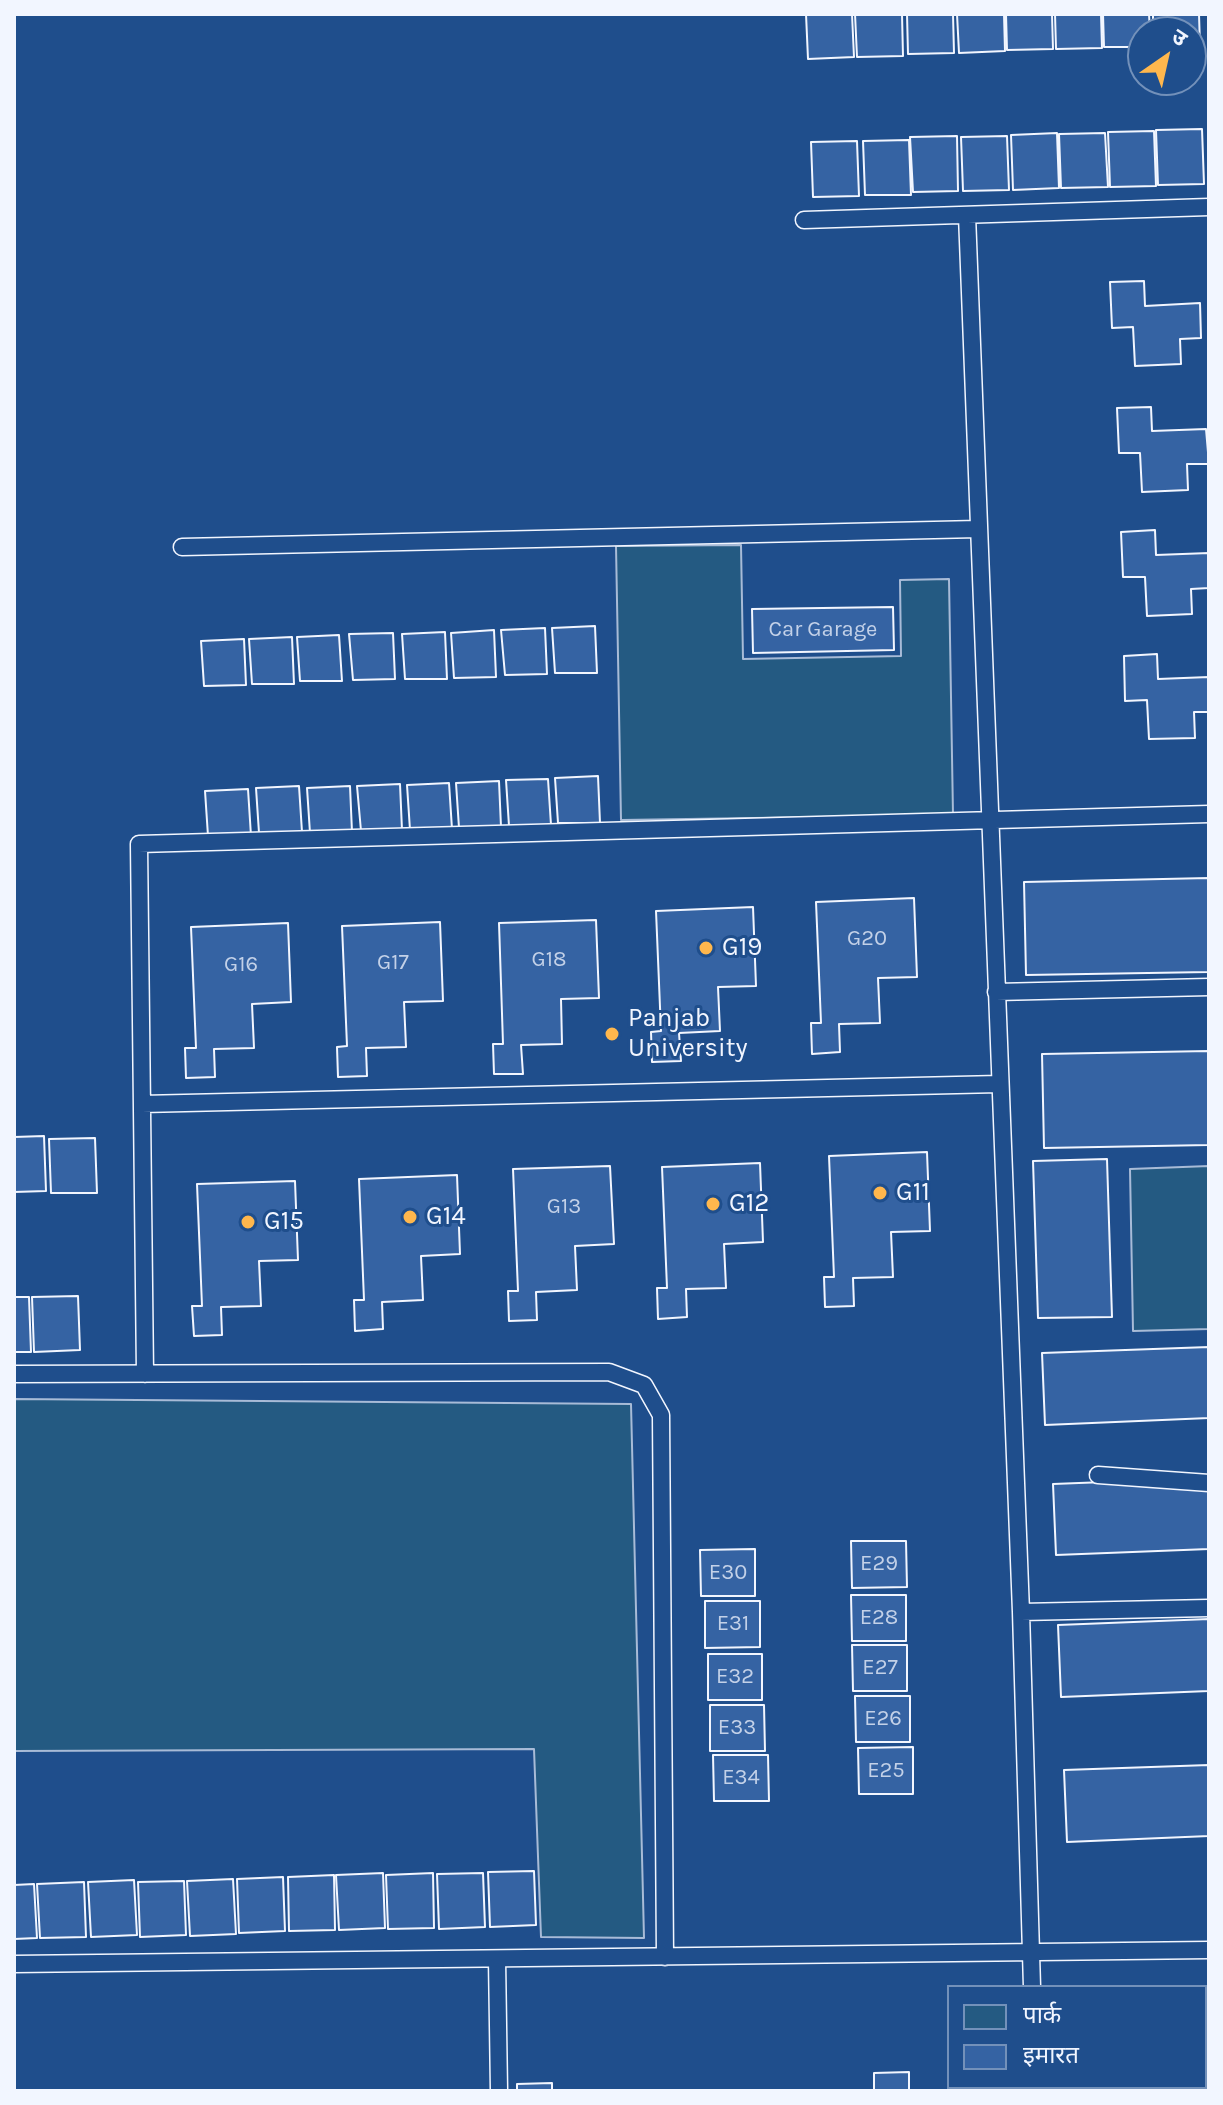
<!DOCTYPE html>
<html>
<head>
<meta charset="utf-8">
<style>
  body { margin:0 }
  #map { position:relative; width:1223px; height:2105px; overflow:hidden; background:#1f4e8c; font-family:Karla,"Noto Sans Devanagari",sans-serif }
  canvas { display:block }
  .frame { position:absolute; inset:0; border:16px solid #f2f6ff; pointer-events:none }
  .legend { position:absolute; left:947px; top:1985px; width:260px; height:104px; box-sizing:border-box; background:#1f4e8c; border:2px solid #7391ba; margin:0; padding:10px 14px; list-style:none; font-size:24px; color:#f2f6ff }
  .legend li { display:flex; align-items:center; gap:16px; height:40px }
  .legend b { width:40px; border:2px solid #7391ba }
  .north { position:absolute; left:1127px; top:16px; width:80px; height:80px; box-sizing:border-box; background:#1f4e8c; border:2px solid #7391ba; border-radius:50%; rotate:34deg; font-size:22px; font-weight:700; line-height:32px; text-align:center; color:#f2f6ff }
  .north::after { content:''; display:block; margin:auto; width:28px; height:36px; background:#ffb74d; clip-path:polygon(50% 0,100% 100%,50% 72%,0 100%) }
</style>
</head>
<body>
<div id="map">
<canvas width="1223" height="2105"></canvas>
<div class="frame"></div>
<ul class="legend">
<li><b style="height:22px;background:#245a82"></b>पार्क</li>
<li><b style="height:22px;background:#3563a3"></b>इमारत</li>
</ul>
<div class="north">उ</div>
</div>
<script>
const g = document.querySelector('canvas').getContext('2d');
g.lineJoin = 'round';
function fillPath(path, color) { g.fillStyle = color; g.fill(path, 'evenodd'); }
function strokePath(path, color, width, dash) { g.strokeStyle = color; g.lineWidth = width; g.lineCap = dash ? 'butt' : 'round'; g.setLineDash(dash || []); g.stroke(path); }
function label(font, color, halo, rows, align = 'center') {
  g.font = font + ' Karla,sans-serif'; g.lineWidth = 6; g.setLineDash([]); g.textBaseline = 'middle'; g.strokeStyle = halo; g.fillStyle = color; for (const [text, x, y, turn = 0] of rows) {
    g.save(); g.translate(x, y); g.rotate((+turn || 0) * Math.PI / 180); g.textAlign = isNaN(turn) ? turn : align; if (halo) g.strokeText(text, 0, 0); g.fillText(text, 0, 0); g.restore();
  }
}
const green = new Path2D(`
  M741,545L743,659L901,656L900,580L949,579L953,815L621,820L616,546Z
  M1209,1166V1329L1133,1331L1130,1169Z
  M14,1399L631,1404L644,1938L541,1937L534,1749L14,1751Z`);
const building = new Path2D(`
  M806,14H852L854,57L808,59Z
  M855,14H902L903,56L857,57Z
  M907,14H953L954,53L908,54Z
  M957,14H1004L1005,51L959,53Z
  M1006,14H1052L1053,49L1007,50Z
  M1055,14H1101L1102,48L1056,49Z
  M1103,14H1149L1150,32H1143V47H1104Z
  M1153,14H1199L1200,46H1191V32H1153Z
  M1202,129L1204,184L1158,185L1156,130Z
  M1154,131L1156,186L1110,187L1108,132Z
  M1057,133L1059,188L1013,190L1011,135Z
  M1105,133L1108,187L1061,188L1059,134Z
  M957,136L958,191L913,192L910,137Z
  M1007,136L1009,190L963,191L961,137Z
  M909,140L911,195H865L863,141Z
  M857,141L859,196L813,197L811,142Z
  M1144,281L1145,306L1200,303L1201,338L1180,339L1181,364L1135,366L1133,327L1112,328L1110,282Z
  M1151,407L1152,431L1206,429L1209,464H1187L1188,490L1142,492L1140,453H1119L1117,408Z
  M1155,530L1156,555L1209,553V588L1191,589L1192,614L1147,616L1145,577H1123L1121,532Z
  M893,607L894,650L753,653L752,609Z
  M595,626L597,673H555L552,628Z
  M545,628L547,674L505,675L501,630Z
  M494,630L496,677L454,678L451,633Z
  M445,632L447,679H405L402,634Z
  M393,633L395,679L353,680L349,634Z
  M339,635L342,681H300L297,637Z
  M292,637L294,684H252L249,639Z
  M244,639L246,685L204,686L201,641Z
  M1157,654L1158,679L1209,677V712H1194L1195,738L1149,739L1147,700L1125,701L1124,656Z
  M598,776L600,823H558L555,778Z
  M548,779L551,825L509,826L506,780Z
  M499,781L501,827L459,828L456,783Z
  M449,783L452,829L410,830L407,785Z
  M400,784L402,830L361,831L357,786Z
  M299,786L302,832L259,833L256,788Z
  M350,786L352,832L310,833L307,788Z
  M248,789L251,836H208L205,791Z
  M1209,878V972L1026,975L1024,882Z
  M914,898L917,977L878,978L880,1023L839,1024L840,1052L812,1054L811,1023H821L816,902Z
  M753,907L756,986L718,987L720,1031L679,1033L681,1061L652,1062L651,1032L661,1031L656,911Z
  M596,920L599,998L561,999L562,1044L521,1045L523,1074H494L493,1044H503L499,923Z
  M440,922L443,1001L404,1002L406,1047L366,1048L367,1076L338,1077L337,1047L347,1046L342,926Z
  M288,923L291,1002L252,1004L254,1048L214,1049L215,1077L186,1078L185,1048H196L191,927Z
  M1209,1051V1145L1044,1148L1042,1054Z
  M44,1136L46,1191L14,1192V1137Z
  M95,1138L97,1193H51L49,1139Z
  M927,1152L930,1231L891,1232L893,1277L853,1278L854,1306L825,1307L824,1277H834L829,1156Z
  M1107,1159L1112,1317L1038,1318L1033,1161Z
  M760,1163L763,1242L724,1244L726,1288L686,1289L687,1317L658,1319L657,1288H667L662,1167Z
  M610,1166L614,1244L575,1246L577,1290L536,1292L537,1320L509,1321L508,1291H518L513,1169Z
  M457,1175L460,1254L421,1256L423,1300L382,1302L383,1329L355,1331L354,1300H364L359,1179Z
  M295,1181L298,1260L259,1261L261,1306L221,1307L222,1335L194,1336L192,1306H202L197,1184Z
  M78,1296L80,1350L34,1352L32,1297Z
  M14,1297H29L31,1352H14Z
  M1209,1347V1418L1045,1425L1042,1353Z
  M1209,1478V1549L1056,1555L1053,1484Z
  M851,1541H906L907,1587L852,1588Z
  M755,1549V1596H701L700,1550Z
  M851,1595H906V1641H852Z
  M705,1601H760V1647L705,1648Z
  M1209,1619V1691L1061,1697L1058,1625Z
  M852,1645H907V1691H853Z
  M708,1654H762V1700H708Z
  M855,1696H910V1742H856Z
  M710,1705H764L765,1751H710Z
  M913,1747V1794H859L858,1748Z
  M713,1755H768L769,1801H714Z
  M1209,1765V1836L1067,1842L1064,1770Z
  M534,1871L536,1925L490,1927L488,1872Z
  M383,1873L385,1928L339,1930L336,1875Z
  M433,1873L434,1928L388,1929L386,1875Z
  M483,1873L485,1927L439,1929L437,1874Z
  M334,1875L335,1930L289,1931L288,1877Z
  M283,1877L285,1931L239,1933L237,1879Z
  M233,1879L236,1934L190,1936L187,1881Z
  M134,1880L137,1935L91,1937L88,1882Z
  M184,1881L186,1935L140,1937L138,1882Z
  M84,1882L86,1937L40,1938L37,1884Z
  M34,1884L37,1938L14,1939V1885Z
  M909,2072V2091H874V2073Z
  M552,2083V2091H517V2084Z`);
const service = new Path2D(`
  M967,215L1021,1612L1032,1987
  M804,220L1209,207
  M182,547L978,529
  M996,992L1209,987
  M142,1104L999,1084
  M14,1374L609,1372L644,1385L661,1415L665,1957
  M145,1374L139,844L1209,814
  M1098,1475L1209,1483
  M1021,1612L1209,1608
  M497,1959L499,2091
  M14,1964L1209,1950
  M1036,2087V2091`);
const markers = [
  [706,948,8,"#ffb74d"],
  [612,1034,8,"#ffb74d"],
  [880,1193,8,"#ffb74d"],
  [713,1204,8,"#ffb74d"],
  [410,1217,8,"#ffb74d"],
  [248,1222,8,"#ffb74d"]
];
const numberNames = [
  ["Car Garage",823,630],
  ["G20",867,939],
  ["G18",549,960],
  ["G17",393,963],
  ["G16",241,965],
  ["G13",564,1207],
  ["E29",879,1564],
  ["E30",728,1573],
  ["E28",879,1618],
  ["E31",733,1624],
  ["E27",880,1668],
  ["E32",735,1677],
  ["E26",883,1719],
  ["E33",737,1728],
  ["E25",886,1771],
  ["E34",741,1778]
];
const poiNames = [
  ["G19",722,948],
  ["Panjab",628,1019],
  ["University",628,1049],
  ["G11",896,1193],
  ["G12",729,1204],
  ["G14",426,1217],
  ["G15",264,1222]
];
fillPath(green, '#245a82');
strokePath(green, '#a8bbd7', 2);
fillPath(building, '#3563a3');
strokePath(building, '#f2f6ff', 2);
strokePath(service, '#f2f6ff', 19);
strokePath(service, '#1f4e8c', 16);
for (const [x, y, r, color] of markers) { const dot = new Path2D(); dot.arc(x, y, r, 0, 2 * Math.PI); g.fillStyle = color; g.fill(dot); strokePath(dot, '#1f4e8c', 3); }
label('22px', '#c3d1e8', null, numberNames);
label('26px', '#f2f6ff', '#1f4e8c', poiNames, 'left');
</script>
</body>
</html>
